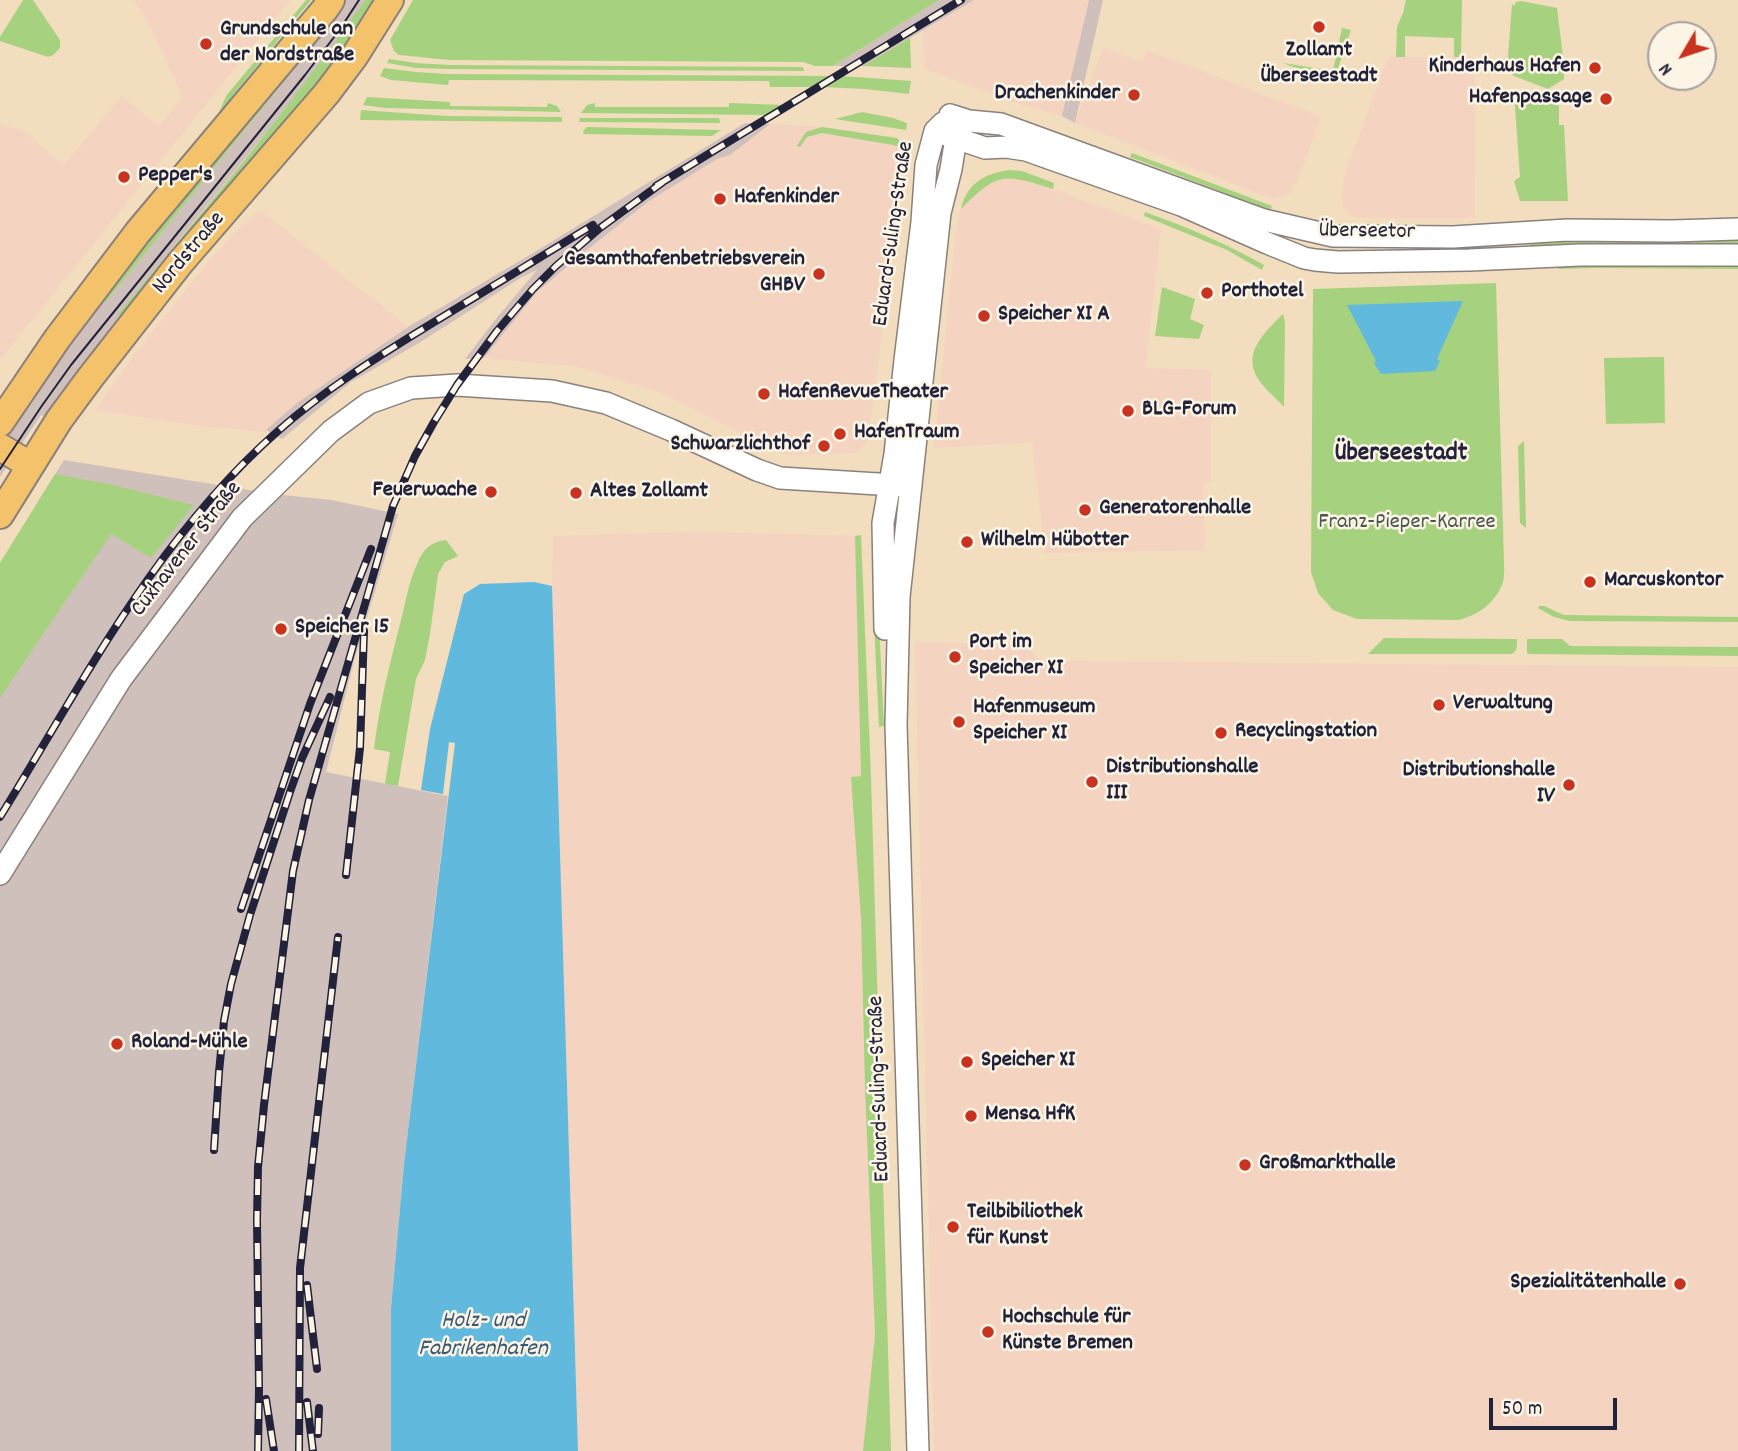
<!DOCTYPE html>
<html>
<head>
<meta charset="utf-8">
<style>
  body { margin:0 }
  #map { position:relative; width:1738px; height:1451px; overflow:hidden; background:#f2ddbe; font-family:Dekko,sans-serif }
  canvas { display:block }
  .north { position:absolute; left:1647px; top:21px; width:70px; height:70px; box-sizing:border-box; background:#fcf5e5; border:2px solid #a5a1a1; border-radius:50%; rotate:231deg; font-size:19px; font-weight:700; line-height:28px; text-align:center; color:#22223b }
  .north::after { content:''; display:block; margin:auto; width:24px; height:32px; background:#c8321e; clip-path:polygon(50% 0,100% 100%,50% 72%,0 100%) }
  .scale { position:absolute; left:1489px; top:1398px; width:128px; height:32px; box-sizing:border-box; border:4px solid #22223b; border-top:0; padding-left:9px; font-size:21px; line-height:24px; white-space:nowrap; color:#22223b; -webkit-text-stroke:5px #fcf5e5; paint-order:stroke }
</style>
</head>
<body>
<div id="map">
<canvas width="1738" height="1451"></canvas>
<div class="north">N</div>
<div class="scale">50 m</div>
</div>
<script>
const g = document.querySelector('canvas').getContext('2d');
g.lineJoin = 'round';
function fillPath(path, color) { g.fillStyle = color; g.fill(path, 'evenodd'); }
function strokePath(path, color, width, dash) { g.strokeStyle = color; g.lineWidth = width; g.lineCap = dash ? 'butt' : 'round'; g.setLineDash(dash || []); g.stroke(path); }
function label(font, color, halo, rows, align = 'center') {
  g.font = font + ' Dekko,sans-serif'; g.lineWidth = 5; g.setLineDash([]); g.textBaseline = 'middle'; g.strokeStyle = halo; g.fillStyle = color; for (const [text, x, y, turn = 0] of rows) {
    g.save(); g.translate(x, y); g.rotate((+turn || 0) * Math.PI / 180); g.textAlign = isNaN(turn) ? turn : align; if (halo) g.strokeText(text, 0, 0); g.fillText(text, 0, 0); g.restore();
  }
}
const built = new Path2D(`
  M134,0H290L0,360V124L23,130L64,165L122,96L159,126L183,97L150,27Z
  M974,0H1089L1062,116L1023,105L925,69L923,31Z
  M1103,48L1142,62L1147,50L1321,117L1298,180L1289,194L1273,199L1075,123Z
  M1388,57H1474L1475,218H1360L1351,215L1344,208L1342,194L1344,177Z
  M770,124L822,127L897,138L906,149L868,441L856,453L787,455L759,443L662,393L574,366L484,358L537,292L582,254L649,201L717,159L730,155Z
  M1016,178L1064,193L1161,229L1145,368L1211,370V481H1203L1205,550L1045,553L1033,450L1034,442L934,448L957,222L961,209L980,190L999,179Z
  M260,210L408,327L297,403L264,432L186,424L95,410L134,355L209,261L237,231Z
  M700,532L855,536L861,776L851,777L861,918L865,1088L875,1335L863,1451H578L552,586L553,536Z
  M915,642L1023,644L1041,661L1738,667V1451H934Z`);
const industrial = new Path2D(`
  M345,0H365L328,54L290,103L119,314L124,319L47,418L41,415L0,477V449L29,405L24,401L99,298L105,303L314,44Z
  M939,0H974L863,66H833Z
  M1089,0H1103L1075,123L1062,116Z
  M745,123L770,124L730,155L717,159L649,201L582,254L537,292L484,358L465,359L499,315L537,270L522,277L419,343L351,382L282,439L266,430L297,403L408,327L543,247Z
  M64,460L274,494L331,500L398,514L354,661L326,772L448,796L404,1164L391,1308V1451H0V563Z`);
const green = new Path2D(`
  M23,0H33L60,40V48L53,55L48,57L0,41V37Z
  M306,0H311L230,99L229,111L215,122L226,96Z
  M341,0H345L314,44L105,303L99,298Z
  M365,0H378L343,55L124,319L118,314C203,212 289,109 365,0Z
  M413,0H939L833,66H815L803,62L449,60L399,55L394,51L390,40Z
  M1406,0H1462L1461,57H1454V38L1405,36V57H1396L1397,27L1403,13Z
  M1521,1L1557,8L1564,65V79L1548,89L1514,76L1507,69L1512,4L1514,6L1516,2Z
  M1342,28L1351,30L1334,80L1331,81L1283,63L1333,71Z
  M910,38L911,68L863,66Z
  M389,59L416,63L449,65L803,67L804,71L448,69L416,68L387,63Z
  M384,68L416,72L448,74L830,76L813,87H770L769,81L449,80L448,85L391,80L380,76Z
  M842,76L911,81L909,94L865,89L823,87Z
  M1518,90L1559,106V125H1564L1568,201H1520L1514,181L1520,177L1514,92Z
  M367,97L450,102V106L547,107L548,103L557,106L561,112L385,108L363,105Z
  M595,103V107H729V103L783,105L767,115L581,113L587,105Z
  M361,110L446,116L562,117V122L360,120Z
  M862,112L893,118L907,123L906,130L835,119Z
  M580,118H719L720,123L587,122H579Z
  M587,127L721,130L712,136L583,134L584,130Z
  M822,127L897,138L906,149L893,145L822,133L807,137L800,147L797,146L806,132Z
  M1132,153L1272,206L1270,210L1130,157Z
  M1009,170L1022,171L1054,183L1053,189C1003,174 999,171 961,209C967,183 984,174 1009,170Z
  M1145,212C1187,227 1225,243 1264,265L1262,270L1227,250L1144,216Z
  M1580,239H1738V246L1530,248L1529,241Z
  M1738,264V269L1596,268L1558,269V265Z
  M1496,283L1504,562C1504,569 1505,578 1502,585C1494,604 1478,615 1459,620L1357,619L1333,610L1318,593L1311,572L1313,289Z
  M1162,287L1195,299L1190,319L1204,325L1199,339L1155,336Z
  M1283,314L1285,322L1284,407C1277,399 1268,392 1261,383C1239,355 1264,333 1283,314Z
  M1664,357L1665,423L1606,424L1604,358Z
  M1524,441L1526,528L1520,523L1518,446Z
  M55,474L109,484L194,505L151,558L111,534L0,698V563Z
  M861,535L871,776L891,1451H863L875,1335L865,1088L861,918L851,777L861,776L855,536Z
  M877,535L879,623L884,726L879,727L874,623L872,536Z
  M446,540L458,556L445,562L438,574L430,634L425,660L416,679L398,786L385,784L390,752L374,749C379,706 390,663 401,620C406,601 409,580 418,562C424,548 431,542 446,540Z
  M1539,606H1544L1564,615L1738,617V622L1570,621L1554,617L1538,608Z
  M1384,638L1517,639C1517,645 1518,652 1511,654H1368Z
  M1527,639H1562L1570,646L1738,647V656L1529,654L1527,653Z`);
const water = new Path2D(`
  M1463,301L1437,359L1440,361L1435,371L1381,374L1374,363L1376,361L1347,305Z
  M534,582L552,586L578,1451H391V1308L404,1164L455,743L449,742L443,794L421,790L430,729L464,594L480,584Z`);
const minor = new Path2D(`
  M950,115L969,121L1001,124L1264,220L1333,236L1453,237L1567,230L1672,231L1738,229
  M935,131L985,148L1006,147L1026,150L1181,205L1267,243L1304,258L1315,260L1338,262L1469,260L1580,255H1738
  M885,629L883,523L895,454L905,360L922,222L926,165L935,131L943,123
  M0,874L121,679L242,518L331,431L369,403L411,388L457,385L552,391L606,403L671,430L757,470L780,478L911,486
  M918,1451L896,725L899,597L940,213L951,169L956,138L950,115`);
const major = new Path2D(`
  M0,423L57,339L138,232L325,9L331,0
  M0,447L30,465
  M0,515L59,420L90,378L180,263L327,93L354,57L390,0`);
const tram = new Path2D(`
  M0,469L41,407L71,365L305,75L338,32L359,0`);
const rail = new Path2D(`
  M656,186L961,0
  M0,817C83,682 157,537 278,431C323,391 374,359 426,327C481,293 537,259 593,225
  M346,875L360,748L364,631
  M241,909L310,704L371,549
  M214,1150L219,1072L224,1021L231,984L250,915L290,792L302,758L330,697
  M307,1285L317,1369
  M266,1399L274,1451
  M307,1402L313,1451
  M318,1434L319,1408
  M258,1451L259,1388L257,1220L258,1167L264,1105L293,871L309,800L393,506L415,456L434,422L457,385L497,331L533,289L556,266L600,228L663,182
  M299,1451L300,1268L338,937`);
const markers = [
  [1319,27,7,"#c8321e"],
  [206,44,7,"#c8321e"],
  [1595,68,7,"#c8321e"],
  [1134,95,7,"#c8321e"],
  [1606,99,7,"#c8321e"],
  [124,177,7,"#c8321e"],
  [720,199,7,"#c8321e"],
  [819,274,7,"#c8321e"],
  [1207,293,7,"#c8321e"],
  [984,316,7,"#c8321e"],
  [764,394,7,"#c8321e"],
  [1128,411,7,"#c8321e"],
  [840,434,7,"#c8321e"],
  [824,446,7,"#c8321e"],
  [491,492,7,"#c8321e"],
  [576,493,7,"#c8321e"],
  [1085,510,7,"#c8321e"],
  [967,542,7,"#c8321e"],
  [1590,582,7,"#c8321e"],
  [281,629,7,"#c8321e"],
  [955,657,7,"#c8321e"],
  [1439,705,7,"#c8321e"],
  [959,722,7,"#c8321e"],
  [1221,733,7,"#c8321e"],
  [1092,782,7,"#c8321e"],
  [1569,785,7,"#c8321e"],
  [117,1044,7,"#c8321e"],
  [967,1062,7,"#c8321e"],
  [971,1116,7,"#c8321e"],
  [1245,1165,7,"#c8321e"],
  [953,1227,7,"#c8321e"],
  [1680,1284,7,"#c8321e"],
  [988,1332,7,"#c8321e"]
];
const poiNames = [
  ["Grundschule an",220,31],
  ["der Nordstraße",220,57],
  ["Zollamt",1319,52,"center"],
  ["Überseestadt",1319,78,"center"],
  ["Kinderhaus Hafen",1581,68,"right"],
  ["Drachenkinder",1120,95,"right"],
  ["Hafenpassage",1592,99,"right"],
  ["Pepper's",138,177],
  ["Hafenkinder",734,199],
  ["Gesamthafenbetriebsverein",805,261,"right"],
  ["GHBV",805,287,"right"],
  ["Porthotel",1221,293],
  ["Speicher XI A",998,316],
  ["HafenRevueTheater",778,394],
  ["BLG-Forum",1142,411],
  ["HafenTraum",854,434],
  ["Schwarzlichthof",810,446,"right"],
  ["Feuerwache",477,492,"right"],
  ["Altes Zollamt",590,493],
  ["Generatorenhalle",1099,510],
  ["Wilhelm Hübotter",981,542],
  ["Marcuskontor",1604,582],
  ["Speicher 15",295,629],
  ["Port im",969,644],
  ["Speicher XI",969,670],
  ["Verwaltung",1453,705],
  ["Hafenmuseum",973,709],
  ["Speicher XI",973,735],
  ["Recyclingstation",1235,733],
  ["Distributionshalle",1106,769],
  ["III",1106,795],
  ["Distributionshalle",1555,772,"right"],
  ["IV",1555,798,"right"],
  ["Roland-Mühle",131,1044],
  ["Speicher XI",981,1062],
  ["Mensa HfK",985,1116],
  ["Großmarkthalle",1259,1165],
  ["Teilbibiliothek",967,1214],
  ["für Kunst",967,1240],
  ["Spezialitätenhalle",1666,1284,"right"],
  ["Hochschule für",1002,1319],
  ["Künste Bremen",1002,1345]
];
const streetNames = [
  ["Überseetor",1367,233,1],
  ["Eduard-Suling-Straße",895,234,-82],
  ["Nordstraße",190,254,-50],
  ["Cuxhavener Straße",188,550,-52],
  ["Eduard-Suling-Straße",881,1089,-92]
];
const parkNames = [
  ["Franz-Pieper-Karree",1407,524]
];
const waterNames = [
  ["Holz- und",483,1323],
  ["Fabrikenhafen",483,1351]
];
const quarterNames = [
  ["Überseestadt",1401,455]
];
fillPath(built, '#f4d3c0');
fillPath(industrial, '#d0c0bc');
fillPath(green, '#a6d27f');
fillPath(water, '#61bade');
strokePath(minor, '#8a807c', 24);
strokePath(major, '#8a807c', 30);
strokePath(minor, '#fff', 21);
strokePath(major, '#f3c26a', 26);
strokePath(tram, '#22223b', 2);
strokePath(rail, '#22223b', 8);
strokePath(rail, '#fcf5e5', 5, [16]);
for (const [x, y, r, color] of markers) { const dot = new Path2D(); dot.arc(x, y, r, 0, 2 * Math.PI); g.fillStyle = color; g.fill(dot); strokePath(dot, '#fcf5e5', 2.5); }
label('bold 23px', '#22223b', '#fcf5e5', poiNames, 'left');
label('23px', '#22223b', '#fcf5e5', streetNames);
label('23px', '#4a574f', '#fcf5e5', parkNames);
label('italic 24px', '#385774', '#fcf5e5', waterNames);
label('bold 26px', '#22223b', '#fcf5e5', quarterNames);
</script>
</body>
</html>
